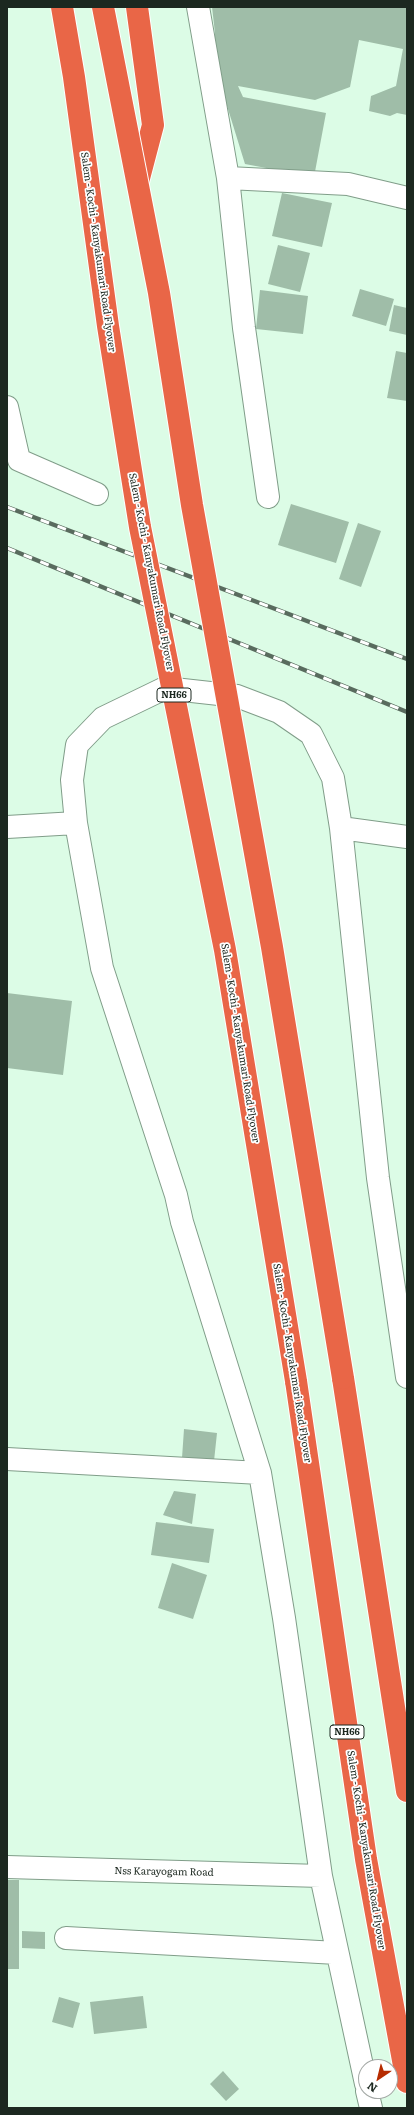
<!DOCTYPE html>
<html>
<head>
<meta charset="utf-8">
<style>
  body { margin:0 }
  #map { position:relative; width:414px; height:2115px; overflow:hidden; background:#dcfce6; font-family:Literata,serif }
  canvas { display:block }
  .frame { position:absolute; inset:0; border:8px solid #1c2820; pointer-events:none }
  .north { position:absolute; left:358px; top:2059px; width:40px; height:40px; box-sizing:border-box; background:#fff; border:1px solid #a4a9a6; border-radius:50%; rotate:215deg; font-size:11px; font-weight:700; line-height:16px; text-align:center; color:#1c2820 }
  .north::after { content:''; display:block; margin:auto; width:14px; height:18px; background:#b62c01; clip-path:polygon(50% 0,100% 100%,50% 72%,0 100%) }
</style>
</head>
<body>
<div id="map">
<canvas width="414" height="2115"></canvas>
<div class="frame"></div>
<div class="north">N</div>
</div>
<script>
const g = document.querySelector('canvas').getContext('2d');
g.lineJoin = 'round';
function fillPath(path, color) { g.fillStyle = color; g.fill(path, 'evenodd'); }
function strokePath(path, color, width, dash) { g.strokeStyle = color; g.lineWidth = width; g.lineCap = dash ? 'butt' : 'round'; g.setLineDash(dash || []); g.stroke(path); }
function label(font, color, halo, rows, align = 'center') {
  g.font = font + ' Literata,serif'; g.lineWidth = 3.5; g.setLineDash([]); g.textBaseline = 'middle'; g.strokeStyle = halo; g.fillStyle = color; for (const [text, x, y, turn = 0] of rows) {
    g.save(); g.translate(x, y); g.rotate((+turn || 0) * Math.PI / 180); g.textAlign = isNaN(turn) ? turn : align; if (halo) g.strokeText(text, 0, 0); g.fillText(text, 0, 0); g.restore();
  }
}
const building = new Path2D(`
  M212,7L407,8V115L397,113L390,116L369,111L371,96L396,86L403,49L359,40L350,87L315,100L238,86L243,97L326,113L314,177L245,164L215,67V33Z
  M282,193L332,203L322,247L272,236Z
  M278,245L310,253L300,292L268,284Z
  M360,289L394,299L386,326L352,316Z
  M260,290L308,296L303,334L256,329Z
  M394,305L407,308V335L389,331Z
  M396,351L407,353V401L387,398Z
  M291,504L349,522L336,563L278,545Z
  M358,523L381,531L361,587L339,579Z
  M7,993L72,1001L63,1075L7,1068Z
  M184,1429L217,1433L214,1461L182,1458Z
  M174,1491L196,1494L192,1524L163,1515Z
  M156,1522L214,1529L209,1563L151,1555Z
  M172,1563L207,1575L193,1619L158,1608Z
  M7,1880H19V1969H7Z
  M22,1931L45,1932V1949L22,1948Z
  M143,1996L147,2028L94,2034L90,2002Z
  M59,1997L80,2003L73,2028L52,2022Z
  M223,2071L239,2089L226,2101L210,2084Z`);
const minor = new Path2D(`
  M198,7L228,178L244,328L268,497
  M228,178L348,184L407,198
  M7,407L19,460L97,494
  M7,827L76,823
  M341,828L407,837
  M7,1459L260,1473
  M7,1867L321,1876
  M66,1938L337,1953
  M366,2084L321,1876L284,1618L260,1473L182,1222L176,1195L102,968L76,823L72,780L77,745L103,718L165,688L237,696L279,712L311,734L333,778L341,828L378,1178L407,1377
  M367,2091L371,2108`);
const highway = new Path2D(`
  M137,7L153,125L138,182
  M343,1378L407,1791
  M296,1381L366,1859L407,2082`);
const rail = new Path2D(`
  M7,507L407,659
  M7,548L407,712`);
const highwayBridge = new Path2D(`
  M62,7L74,77L108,326L140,527L225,950L296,1381
  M103,7L159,293L192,505L272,947L343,1378`);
const shields = [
  [174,695,34],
  [347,1732,34]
];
const shieldNames = [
  ["NH66",174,695],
  ["NH66",347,1732]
];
const streetNames = [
  ["Salem - Kochi - Kanyakumari Road Flyover",98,252,82],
  ["Salem - Kochi - Kanyakumari Road Flyover",151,572,79],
  ["Salem - Kochi - Kanyakumari Road Flyover",240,1043,81],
  ["Salem - Kochi - Kanyakumari Road Flyover",292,1363,81],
  ["Salem - Kochi - Kanyakumari Road Flyover",366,1850,81],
  ["Nss Karayogam Road",164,1872,1]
];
fillPath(building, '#9fbda8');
strokePath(minor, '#809d89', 24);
strokePath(highway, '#fff', 24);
strokePath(minor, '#fff', 22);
strokePath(highway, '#e96647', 22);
strokePath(rail, '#596b5e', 4.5);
strokePath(rail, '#fff', 3, [9]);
strokePath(highwayBridge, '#fff', 24, []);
strokePath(highwayBridge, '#e96647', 22);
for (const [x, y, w] of shields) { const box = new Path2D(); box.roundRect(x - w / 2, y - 7, w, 14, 3); g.fillStyle = '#fff'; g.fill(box); strokePath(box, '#1c2820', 1); }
label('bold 9px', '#1c2820', null, shieldNames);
label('10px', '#1c2820', '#fff', streetNames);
</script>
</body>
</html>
